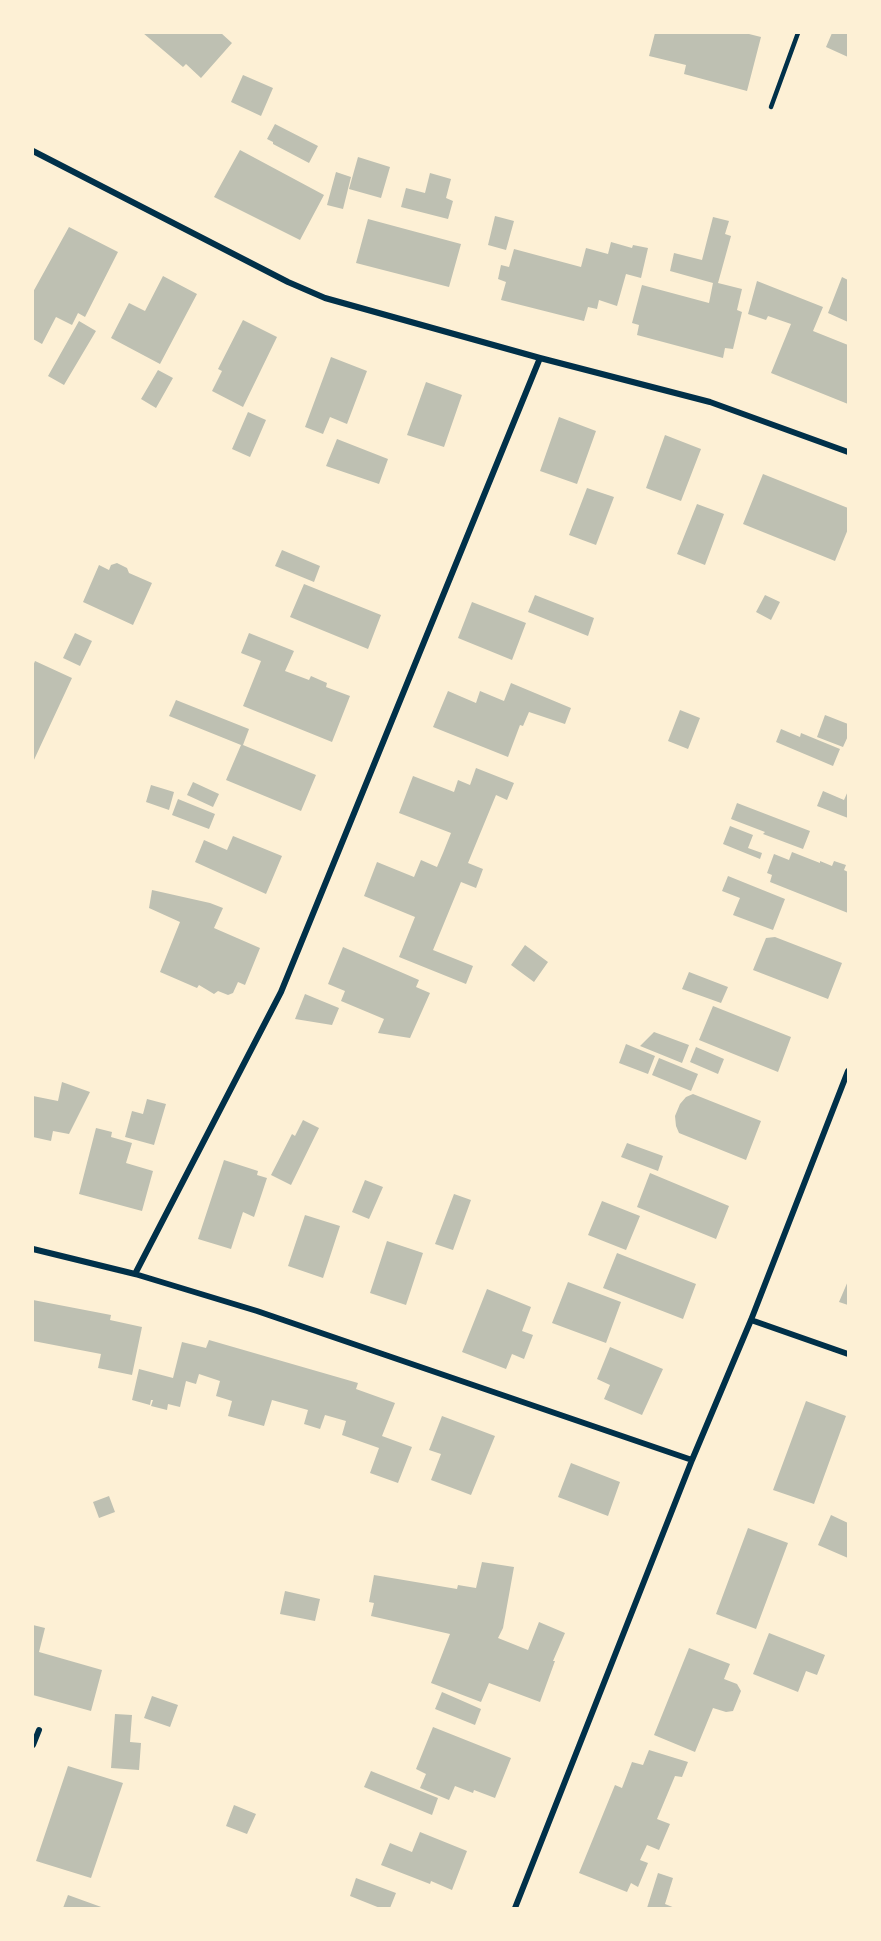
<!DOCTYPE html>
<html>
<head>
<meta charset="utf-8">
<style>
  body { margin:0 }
  #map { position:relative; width:881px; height:1941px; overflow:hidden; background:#fdf0d5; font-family:Rubik,sans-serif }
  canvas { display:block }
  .frame { position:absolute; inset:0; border:34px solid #fdf0d5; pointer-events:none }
</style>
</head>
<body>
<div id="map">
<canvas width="881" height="1941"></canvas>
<div class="frame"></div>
</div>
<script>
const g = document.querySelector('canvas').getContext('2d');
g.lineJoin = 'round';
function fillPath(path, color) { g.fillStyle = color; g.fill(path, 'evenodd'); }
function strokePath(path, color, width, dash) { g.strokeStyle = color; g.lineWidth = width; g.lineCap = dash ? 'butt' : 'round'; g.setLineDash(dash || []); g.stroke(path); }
const building = new Path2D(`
  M143,33H221L232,43L201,78L186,64L183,67Z
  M655,33H745L761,37L747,91L684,74L686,65L649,56Z
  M832,33H848V57L826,47Z
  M243,75L273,88L261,116L231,102Z
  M275,124L318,146L309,163L273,144V142L267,139Z
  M240,150L324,195L300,240L214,197Z
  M358,157L390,167L381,198L349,189Z
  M336,172L351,177L343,209L327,205Z
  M430,173L451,179L446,198L453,201L448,219L401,207L406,188L425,193Z
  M495,216L514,221L506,250L488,245Z
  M713,217L729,221L725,234L731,236L718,283L742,289L737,310L742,312L733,349L725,348L723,358L637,335L639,325L632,323L642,285L709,303L713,283L670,271L674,253L702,260Z
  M368,219L461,244L449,287L356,263Z
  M69,227L118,252L85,317L78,313L72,325L56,317L42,344L33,339V292Z
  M611,242L632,248L633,245L648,248L641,278L626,274L617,306L599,300L597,309L588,307L584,321L501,300L506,282L498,279L501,265L509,267L514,249L581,267L586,248L608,254Z
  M163,276L197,294L160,364L111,338L129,303L145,311Z
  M842,277L848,280V322L828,313Z
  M757,281L823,307L813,331L848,345V404L771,373L791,324L768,316L766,320L748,314Z
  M243,320L277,337L243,407L212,391L222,371L218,369Z
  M79,321L96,331L64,385L48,376Z
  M331,357L367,371L347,424L330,417L323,434L305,427Z
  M158,370L173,378L156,408L141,399Z
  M426,382L462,395L444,447L407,435Z
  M248,412L266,420L250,457L232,449Z
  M559,417L596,431L577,484L540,471Z
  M665,435L701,449L681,501L646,488Z
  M337,439L388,459L379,484L326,466Z
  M763,474L848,508V529L835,561L743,524Z
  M587,488L614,497L596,545L569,535Z
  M697,504L724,514L705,565L677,554Z
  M282,550L320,566L314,582L275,566Z
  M117,563L127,568L129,573L152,583L133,625L83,602L99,565L109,570L111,565Z
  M304,584L381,615L368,649L290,617Z
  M535,595L594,618L588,636L528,612Z
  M765,595L780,602L771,620L756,612Z
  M472,602L526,623L512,660L458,638Z
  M75,633L92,641L80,666L63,658Z
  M249,633L294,651L285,671L309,680L311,676L327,683L326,687L350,696L332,742L243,706L261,661L241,653Z
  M35,661L72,678L33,762V666Z
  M511,683L571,708L565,724L529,712L523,726L520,725L508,757L433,727L448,691L476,703L480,691L504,701Z
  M176,700L249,729L243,745L316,775L301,811L226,780L241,745L169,716Z
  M680,710L700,718L688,749L668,741Z
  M825,715L848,724V736L843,747L817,737Z
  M781,729L800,737L801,733L840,749L833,766L776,742Z
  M476,768L514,783L507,800L496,795L468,863L483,869L476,888L461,882L433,950L473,966L466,984L399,957L415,917L364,896L377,862L414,877L421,860L437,867L443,853L451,833L399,813L413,776L454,792L458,780L470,785Z
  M193,782L219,794L213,807L187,795Z
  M151,785L174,792L169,810L146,802Z
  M823,791L844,800L848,791V818L817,806Z
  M178,799L215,814L209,829L172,815Z
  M737,803L810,831L803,849L763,834L765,832L731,819Z
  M730,826L753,835L748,848L762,853L760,859L723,844Z
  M233,836L282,856L266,894L195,862L204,840L227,850Z
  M792,852L820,863V861L832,866L834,861L846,865L844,870L848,872V913L770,882L772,875L767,873L774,854L789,860Z
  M728,876L785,899L773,930L733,915L740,898L722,891Z
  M152,890L210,903L223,908L214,928L260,948L245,985L238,982L233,993L228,995L218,991L214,994L199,985L197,988L160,972L180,922L149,908Z
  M775,937L842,963L828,999L753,970L766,938Z
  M525,945L548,962L534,982L511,965Z
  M343,947L419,980L416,987L430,993L410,1038L378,1033L384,1019L341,1001L345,991L328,984Z
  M689,972L728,987L721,1003L682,989Z
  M305,994L339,1008L332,1025L295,1019Z
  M713,1006L791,1037L778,1072L699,1040Z
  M654,1032L689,1045L682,1063L640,1046Z
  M626,1044L655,1056L648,1074L619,1063Z
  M696,1047L724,1059L718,1074L690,1062Z
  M659,1058L698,1074L691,1091L652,1075Z
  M62,1082L90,1092L69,1134L53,1131L51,1141L33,1137V1096L58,1101Z
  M693,1094L761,1121L746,1160L679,1133L676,1126L675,1116L680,1104L686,1097Z
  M147,1099L166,1104L154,1145L125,1137L132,1111L143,1114Z
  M303,1120L319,1128L291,1185L271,1175L292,1134L295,1136Z
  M96,1128L112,1132L111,1137L132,1143L126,1163L153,1171L142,1211L79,1194Z
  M627,1143L663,1156L658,1171L621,1157Z
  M224,1160L258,1171L257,1175L267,1178L254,1217L243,1212L231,1249L198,1239Z
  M650,1173L729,1206L716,1239L637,1207Z
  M365,1180L383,1187L369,1219L352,1212Z
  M454,1194L471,1200L453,1250L435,1244Z
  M602,1201L640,1216L626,1250L588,1235Z
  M305,1215L340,1226L323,1278L288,1266Z
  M387,1241L423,1253L406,1305L370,1293Z
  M617,1253L696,1284L683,1319L603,1288Z
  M848,1281V1305L839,1302Z
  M568,1282L621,1302L606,1343L552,1323Z
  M487,1289L531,1307L522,1331L533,1335L524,1359L512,1354L506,1369L462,1352Z
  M33,1300L111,1315L110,1320L142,1327L132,1375L98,1368L101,1354L33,1341Z
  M209,1340L358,1383L356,1389L395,1403L382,1436L412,1447L398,1483L370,1473L379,1448L342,1435L346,1421L325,1415L320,1429L304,1424L308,1410L272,1400L264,1426L228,1416L232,1401L216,1396L220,1381L199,1374L196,1384L186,1381L180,1407L168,1404L167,1410L151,1406L153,1400H151L150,1405L132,1400L139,1369L173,1378L182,1342L206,1348Z
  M610,1347L663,1369L642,1415L604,1399L610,1385L597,1379Z
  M806,1401L846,1416L814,1504L773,1490Z
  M442,1416L495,1436L471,1495L431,1480L441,1454L429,1450Z
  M571,1463L620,1482L608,1516L558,1497Z
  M109,1496L115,1512L99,1518L93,1502Z
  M831,1515L848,1523V1558L818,1545Z
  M748,1528L788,1543L756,1629L716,1614Z
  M482,1562L514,1567L503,1628L498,1638L528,1650L539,1622L565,1633L553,1661H555L540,1702L489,1683L481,1702L431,1683L450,1634L371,1616L374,1603L369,1602L374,1575L457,1589L458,1585L476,1588Z
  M285,1591L320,1599L315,1621L280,1614Z
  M33,1625L45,1628L39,1652L102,1670L91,1711L33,1695Z
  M769,1633L825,1655L817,1675L806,1671L798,1692L753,1674Z
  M689,1648L730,1664L724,1679L737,1684L741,1691L733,1711L726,1712L713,1708L695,1752L654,1735Z
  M442,1692L481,1709L475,1725L435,1709Z
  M152,1696L178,1705L170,1727L144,1718Z
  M115,1714L132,1715L130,1742L141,1743L139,1770L111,1768Z
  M433,1727L511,1758L495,1798L474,1790L473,1793L455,1786L449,1800L420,1788L426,1774L416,1769Z
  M649,1750L688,1762L682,1777L675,1776L657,1819L670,1824L659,1850L647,1845L640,1860L648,1863L638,1887L631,1883L627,1892L579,1873L615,1785L622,1788L632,1762L643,1765Z
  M68,1766L123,1783L91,1878L36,1861Z
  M371,1771L438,1798L432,1815L364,1787Z
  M234,1805L256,1814L247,1834L226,1826Z
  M420,1832L467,1851L452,1890L431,1881L430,1884L381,1865L390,1843L412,1852Z
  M658,1873L673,1878L665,1904L675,1908H647Z
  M356,1878L396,1893L390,1908H380L350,1896Z
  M68,1895L104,1908H63Z`);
const service = new Path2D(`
  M771,107L798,33`);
const minor = new Path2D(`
  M33,151L288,282L325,298L540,358L710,402L848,452
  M33,1249L135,1274L257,1311L692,1460
  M135,1274L281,992L540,358
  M751,1320L848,1354
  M33,1745L39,1730
  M515,1908L692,1460L751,1320L848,1071`);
fillPath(building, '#bec0b2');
strokePath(service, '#003049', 4.5);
strokePath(minor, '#003049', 6);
</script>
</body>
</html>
